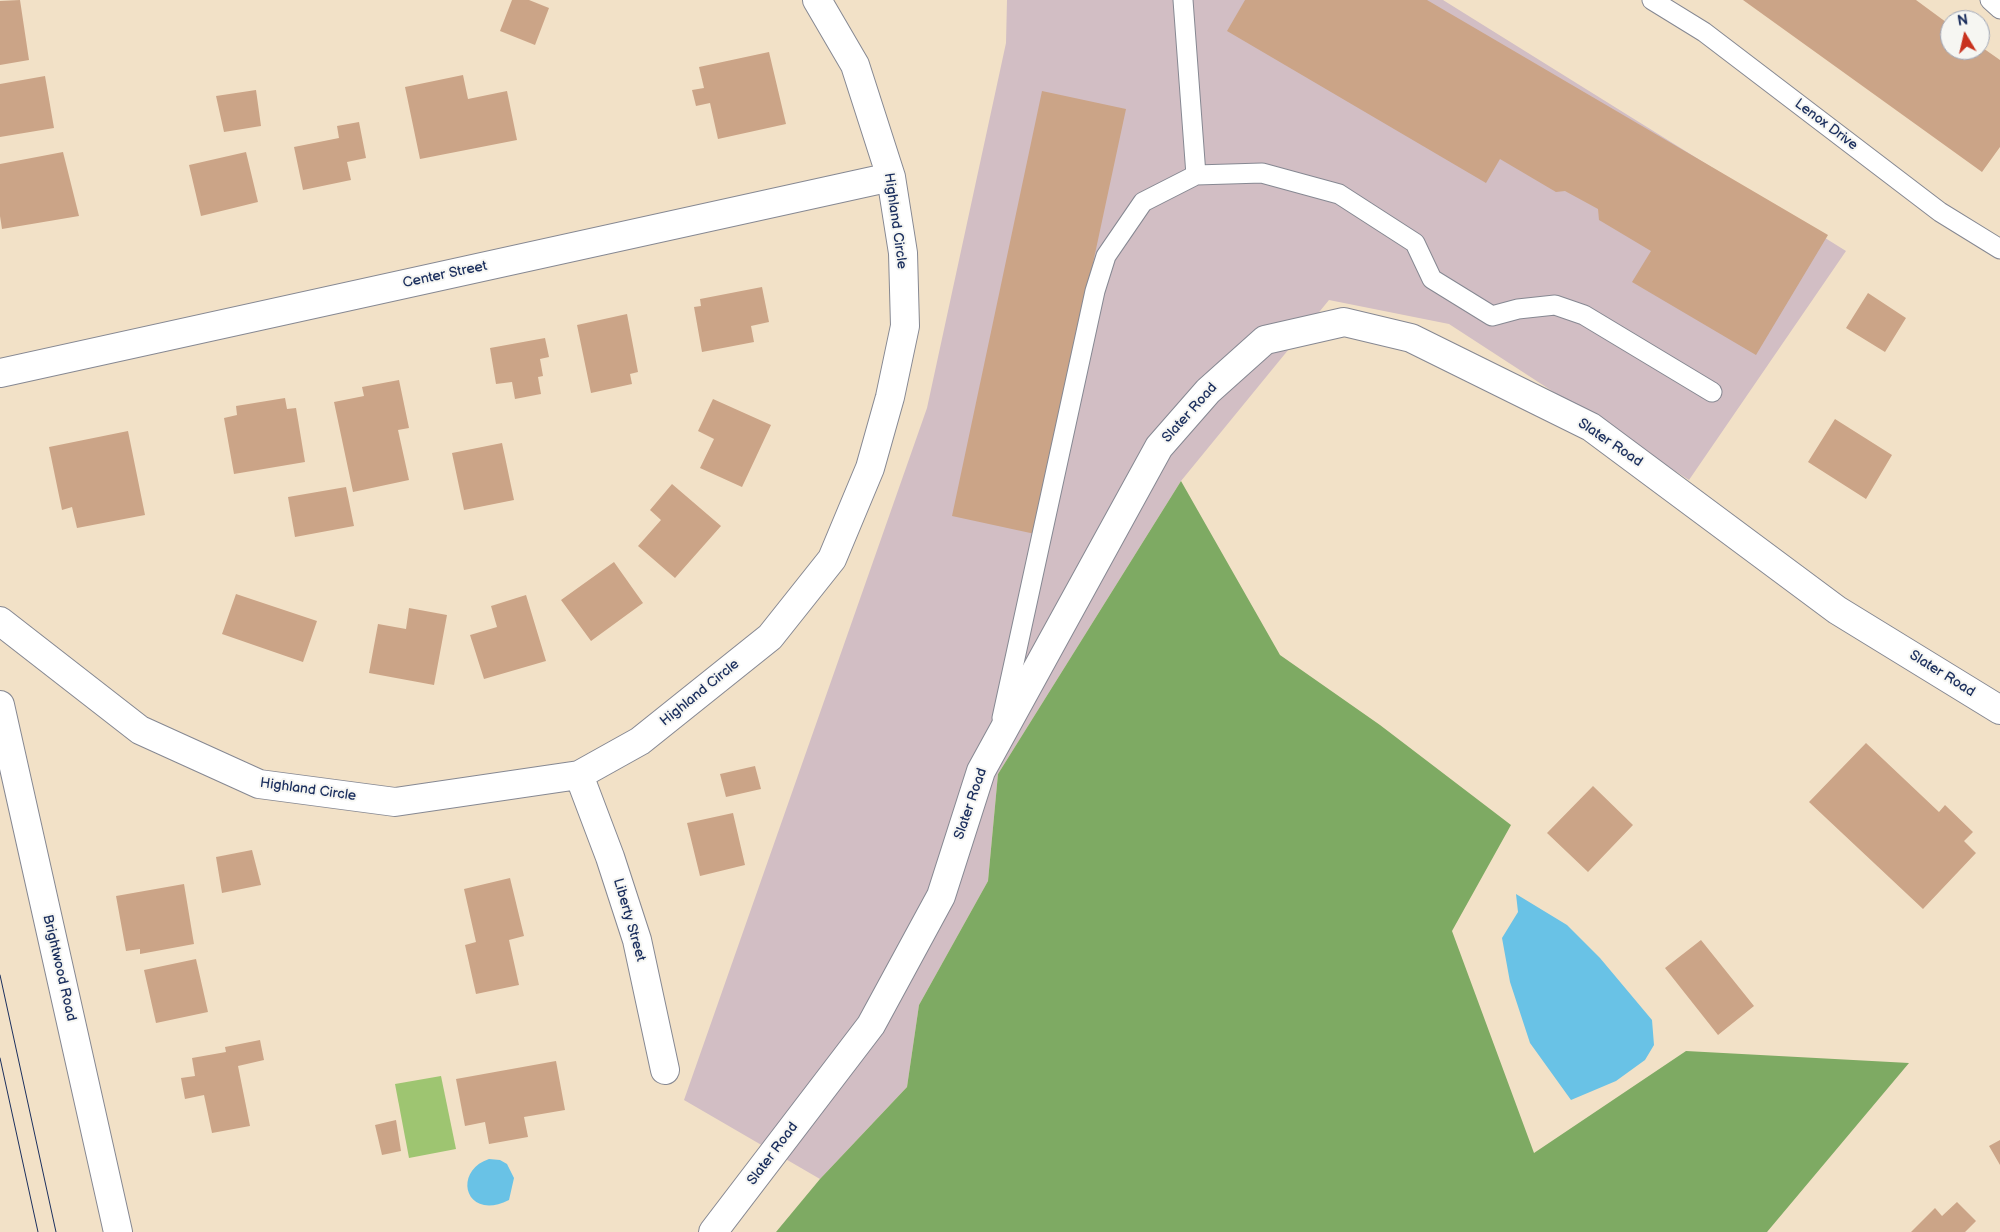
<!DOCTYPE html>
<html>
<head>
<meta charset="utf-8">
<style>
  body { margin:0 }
  #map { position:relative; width:2000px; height:1232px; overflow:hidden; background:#f2e1c7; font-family:"Balsamiq Sans",sans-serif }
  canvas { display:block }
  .north { position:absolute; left:1940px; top:10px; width:50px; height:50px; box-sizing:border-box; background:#f6f6f2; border:1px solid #9ea6b7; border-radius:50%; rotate:351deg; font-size:14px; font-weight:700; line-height:20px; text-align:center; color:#1b2f5e }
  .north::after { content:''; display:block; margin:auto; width:18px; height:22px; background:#c8321e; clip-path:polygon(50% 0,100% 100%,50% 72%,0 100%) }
</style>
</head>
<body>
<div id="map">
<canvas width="2000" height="1232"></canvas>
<div class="north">N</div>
</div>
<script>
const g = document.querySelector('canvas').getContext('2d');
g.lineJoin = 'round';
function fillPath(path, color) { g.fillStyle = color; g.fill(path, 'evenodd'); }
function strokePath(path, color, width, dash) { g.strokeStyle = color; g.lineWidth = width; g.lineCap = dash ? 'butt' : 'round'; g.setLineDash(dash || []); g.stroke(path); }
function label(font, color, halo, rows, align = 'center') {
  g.font = font + ' "Balsamiq Sans",sans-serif'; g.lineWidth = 4; g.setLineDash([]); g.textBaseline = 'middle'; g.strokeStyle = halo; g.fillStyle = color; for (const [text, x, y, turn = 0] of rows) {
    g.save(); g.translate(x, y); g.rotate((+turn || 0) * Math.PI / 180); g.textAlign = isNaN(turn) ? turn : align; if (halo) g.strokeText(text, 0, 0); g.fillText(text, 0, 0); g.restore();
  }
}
const industrial = new Path2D(`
  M1007,0H1443L1846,251L1689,480L1449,324L1329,300L1181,481L998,774L988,881L919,1005L907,1087L820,1179L684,1100L927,408L1006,43Z`);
const green = new Path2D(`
  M441,1076L456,1149L409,1158L395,1084Z`);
const forest = new Path2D(`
  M1181,481L1280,655L1380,725L1511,825L1452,931L1534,1153L1686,1051L1909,1063L1767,1232H776L820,1179L907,1087L919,1005L988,881L998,774Z`);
const water = new Path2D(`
  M1516,894L1567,925L1600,958L1652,1020L1654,1045L1645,1060L1616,1081L1571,1100L1530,1043L1510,982L1502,938L1518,912Z
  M489,1159L500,1160L507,1164L514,1178L509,1200C465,1222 452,1171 489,1159Z`);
const building = new Path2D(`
  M20,0L29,60L0,65V1Z
  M512,0H529L549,8L535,45L500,31Z
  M1245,0H1427L1828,235L1756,355L1632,282L1651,251L1599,220L1598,209L1565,191L1556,192L1500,159L1486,183L1227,31Z
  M1743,0H1916L1950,25V50H1980V46L2000,60V147L1982,172Z
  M769,52L786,124L718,139L710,103L696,106L692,90L704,88L699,67Z
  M463,75L468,99L507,91L517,140L420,159L405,87Z
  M45,76L54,128L0,137V84Z
  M256,90L261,126L224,132L216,96Z
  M1042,91L1126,109L1035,534L952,516Z
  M359,122L366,158L347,162L351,180L303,190L294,147L339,138L337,126Z
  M63,152L79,216L2,229L0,216V164Z
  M246,152L258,202L201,216L189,165Z
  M762,287L769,322L751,326L754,342L702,352L694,307L701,306L700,299Z
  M1868,293L1906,318L1885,352L1846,328Z
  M627,314L638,372L630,374L632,384L591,393L577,325Z
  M545,338L549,357L540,359L543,376L538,377L541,394L515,399L512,382L496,384L490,348Z
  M399,380L409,428L398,430L409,480L353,492L334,402L364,396L362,387Z
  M285,398L287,409L296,408L305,462L234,474L224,418L237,415L236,406Z
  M713,399L771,425L742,487L700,468L714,439L698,431Z
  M1835,419L1892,455L1866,499L1808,462Z
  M128,431L145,515L77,528L72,507L62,510L49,447Z
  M502,443L514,500L464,510L452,453Z
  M672,484L721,526L675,578L638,546L661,520L650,510Z
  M346,487L354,526L295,537L288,497Z
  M614,562L643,603L591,641L561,600Z
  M236,594L317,621L303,662L222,634Z
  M526,595L546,661L484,679L470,635L497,627L491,606Z
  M409,608L447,615L434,685L369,673L378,624L406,629Z
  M1866,743L1939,812L1945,805L1973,832L1964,841L1976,853L1923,909L1809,802Z
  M755,766L761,789L726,797L720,774Z
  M1593,786L1633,825L1588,872L1547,833Z
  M733,813L745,865L700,876L687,823Z
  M252,850L261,885L222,893L216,857Z
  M510,878L524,936L509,940L519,985L476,994L465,945L476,942L464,889Z
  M184,884L194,944L140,954V949L126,951L116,896Z
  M1701,940L1754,1006L1718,1035L1665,968Z
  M196,959L208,1012L156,1023L144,970Z
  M260,1040L264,1060L238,1066L250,1126L212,1133L204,1095L185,1099L181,1078L195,1076L192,1058L226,1052L225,1047Z
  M556,1061L565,1110L524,1117L528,1137L489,1144L485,1122L465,1126L456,1079Z
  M396,1120L401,1151L382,1155L375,1125Z
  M2000,1140V1165L1989,1146Z
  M1957,1202L1976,1221L1965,1232H1911L1935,1208L1942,1216Z`);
const service = new Path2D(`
  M1183,0L1196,175
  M1652,0L1704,32L1940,212L2000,249
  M1990,0L2000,9
  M1002,718L1095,291L1106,256L1143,202L1196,175L1262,173L1339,194L1415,243L1432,279L1492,316L1518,309L1555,305L1584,315L1712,392`);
const minor = new Path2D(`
  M0,373L891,177
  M0,621L140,730L259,784L395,802L579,775L640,741L770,637L832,559L870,468L890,397L905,326L903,253L891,177L855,65L817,0
  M579,775L610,857L637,940L665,1070
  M713,1232L871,1025L941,896L981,771L1159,447L1208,391L1265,340L1344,322L1411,338L1591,427L1837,610L2000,710`);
const tertiary = new Path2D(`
  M0,705L118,1232`);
const tram = new Path2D(`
  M0,975L56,1232
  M0,1058L38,1232`);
const streetNames = [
  ["Lenox Drive",1826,125,37],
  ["Highland Circle",895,221,82],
  ["Center Street",445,275,-12],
  ["Slater Road",1190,413,-48],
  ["Slater Road",1610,443,34],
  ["Slater Road",1942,674,32],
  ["Highland Circle",700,693,-39],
  ["Highland Circle",308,790,8],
  ["Slater Road",971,804,-71],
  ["Liberty Street",629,920,74],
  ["Brightwood Road",59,968,77],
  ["Slater Road",773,1154,-53]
];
fillPath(industrial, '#d2bec4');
fillPath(green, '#9ec571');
fillPath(forest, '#7eaa63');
fillPath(water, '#69c2e6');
fillPath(building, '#cba487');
strokePath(service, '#868892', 21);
strokePath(minor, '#868892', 30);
strokePath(tertiary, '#868892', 30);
strokePath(service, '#fff', 19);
strokePath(minor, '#fff', 28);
strokePath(tertiary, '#fff', 28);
strokePath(tram, '#1b2f5e', 1);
label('14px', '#1b2f5e', '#f6f6f2', streetNames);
</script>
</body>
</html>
